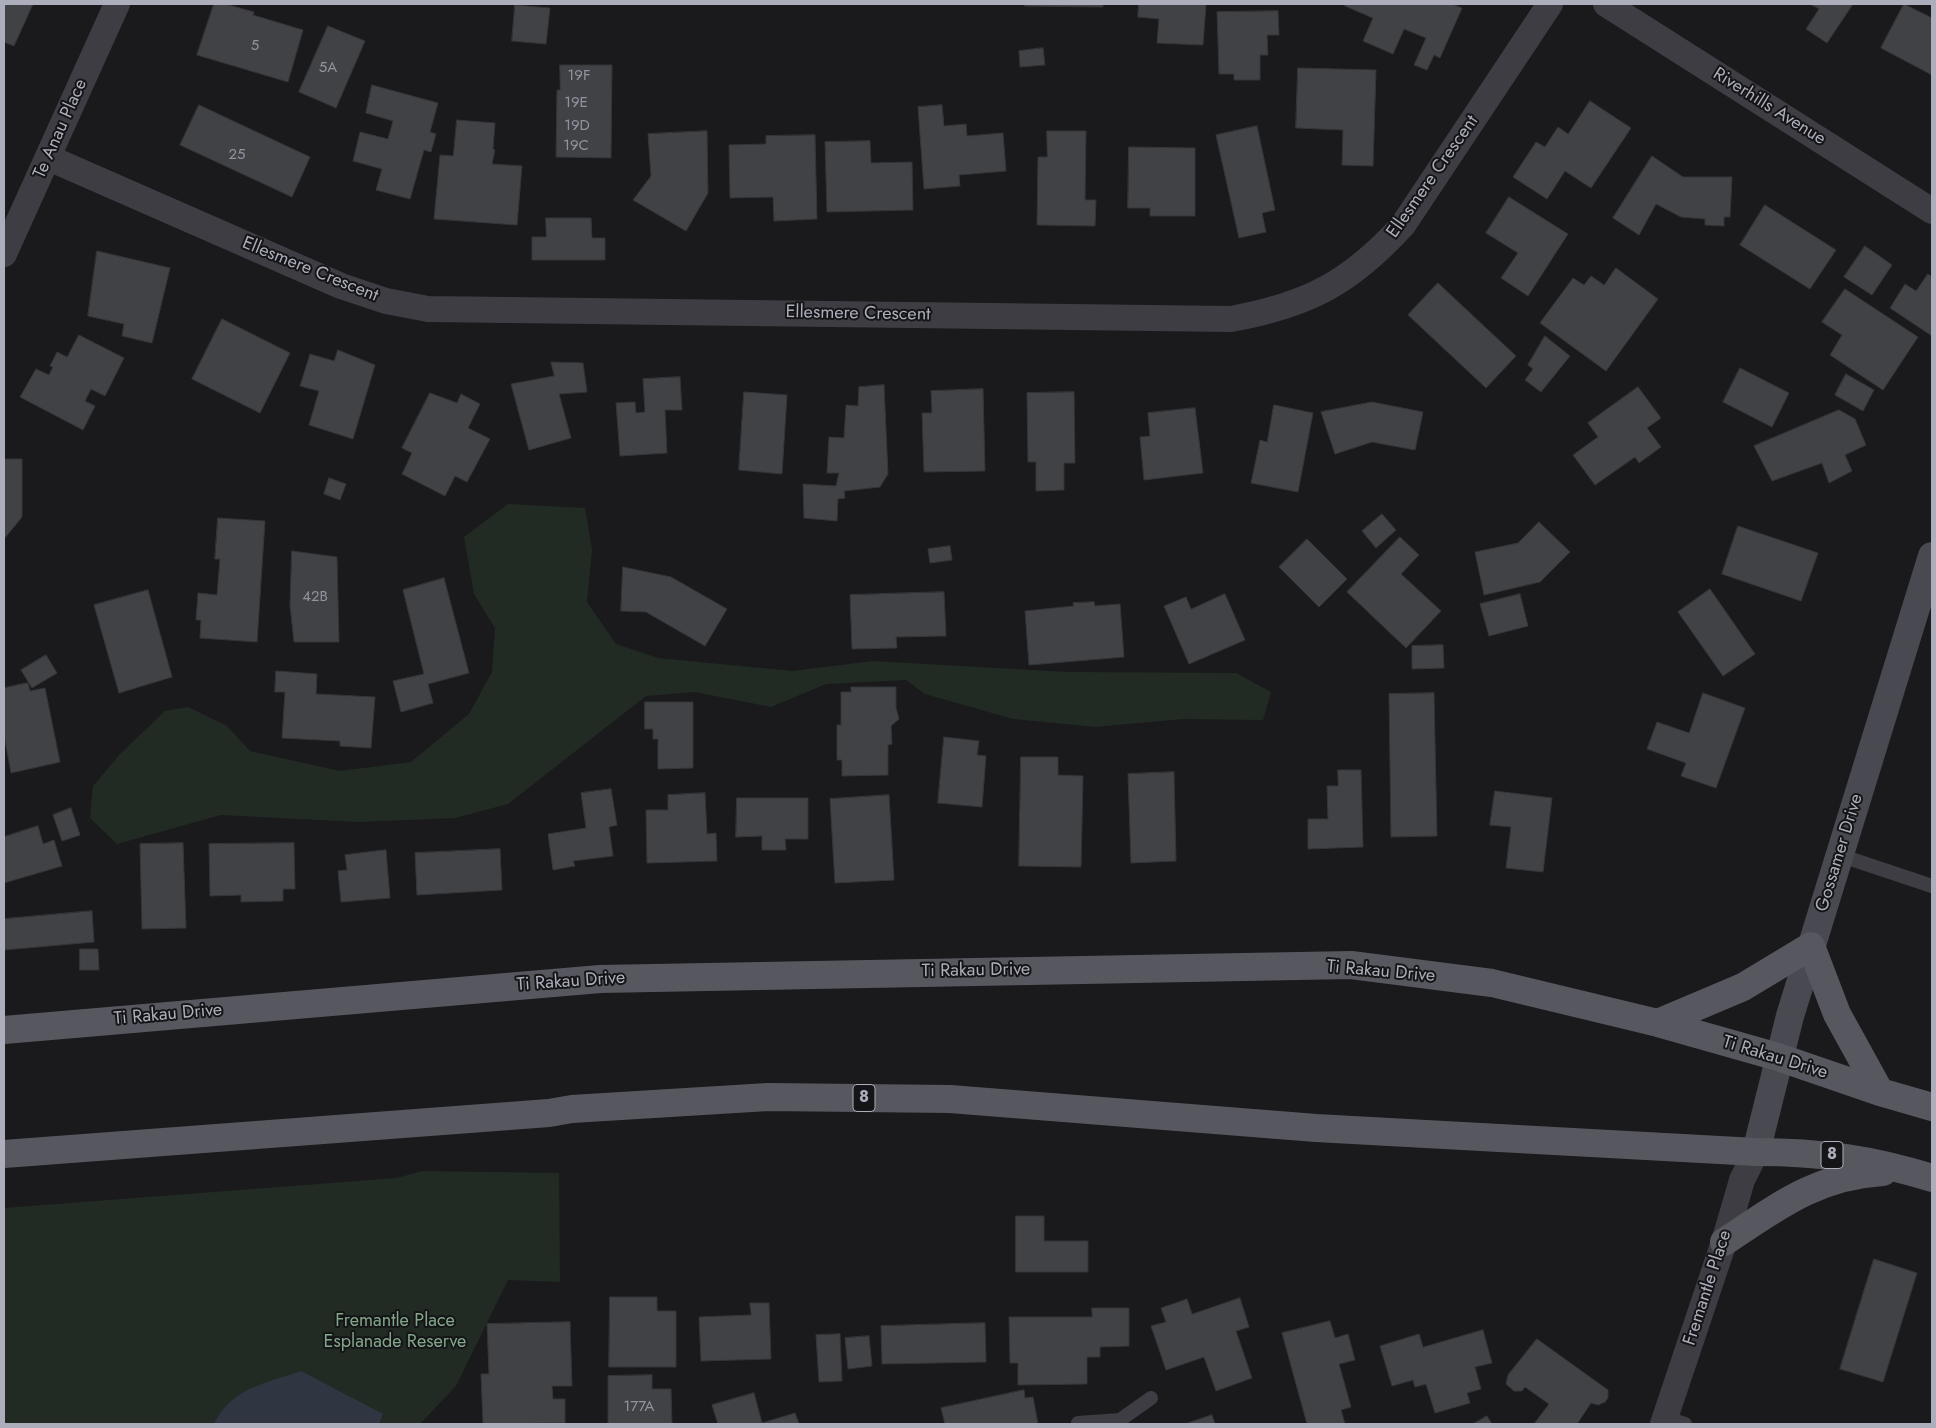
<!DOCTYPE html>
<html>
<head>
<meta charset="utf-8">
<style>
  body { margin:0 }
  #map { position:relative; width:1936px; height:1428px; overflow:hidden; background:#1a1a1c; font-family:Jost,sans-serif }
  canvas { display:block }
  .frame { position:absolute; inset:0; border:5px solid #acaebc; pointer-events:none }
</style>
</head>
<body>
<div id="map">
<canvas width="1936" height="1428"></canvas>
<div class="frame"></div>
</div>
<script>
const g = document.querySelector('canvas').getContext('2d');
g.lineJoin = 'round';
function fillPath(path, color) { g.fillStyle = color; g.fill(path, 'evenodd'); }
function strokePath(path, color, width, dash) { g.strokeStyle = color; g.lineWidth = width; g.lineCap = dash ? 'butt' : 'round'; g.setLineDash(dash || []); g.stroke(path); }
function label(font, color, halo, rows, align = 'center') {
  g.font = font + ' Jost,sans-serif'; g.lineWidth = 4; g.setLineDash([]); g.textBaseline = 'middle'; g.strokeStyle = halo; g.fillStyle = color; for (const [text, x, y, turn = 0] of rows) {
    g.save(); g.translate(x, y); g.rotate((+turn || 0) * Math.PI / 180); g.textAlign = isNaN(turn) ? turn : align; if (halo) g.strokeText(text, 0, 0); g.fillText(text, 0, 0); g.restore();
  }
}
const green = new Path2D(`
  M508,504L585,508L592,550L587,602L616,644L658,658L792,671L873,661L1067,672L1236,673L1271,692L1263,720L1183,719L1095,727L1013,719L925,694L906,680L826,684L771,707L695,692L646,696L508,804L455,818L358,822L221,815L117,844L90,818L93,786L120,754L165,711L188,707L227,726L250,751L340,771L411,762L469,714L492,672L495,628L474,594L464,537Z
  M422,1171L559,1173L560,1282L508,1280L456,1386L420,1424H4V1208L397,1178Z`);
const water = new Path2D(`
  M301,1371L383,1414L379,1424H214C231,1388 267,1383 301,1371Z`);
const building = new Path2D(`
  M4,4H33L14,46L4,42Z
  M214,4H225L254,12L253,15L303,30L288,82L197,55Z
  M1025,4H1103V7L1025,6Z
  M1139,4H1206L1203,45L1157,43L1159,19L1138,17Z
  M1346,4H1452L1462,8L1440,58L1434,55L1427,70L1414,65L1426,38L1404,29L1393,54L1363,41L1373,18L1345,6Z
  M1810,4H1853L1827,43L1806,29L1819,9Z
  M1904,4L1932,18V75L1881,48Z
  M515,5L550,8L546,44L512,41Z
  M1278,11L1279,35H1267L1268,55H1260V80H1234V74H1219L1217,12Z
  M328,26L365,41L336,108L299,92Z
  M1043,48L1045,65L1020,67L1019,51Z
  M560,65H612L611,158L556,157L557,90H560Z
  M1298,68L1376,70L1373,166L1342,165L1343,130L1296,128Z
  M372,85L438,103L430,132L436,134L431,152L424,150L410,199L376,190L382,169L353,161L360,132L388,139L393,121L366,113Z
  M1590,101L1631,128L1591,188L1565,171L1547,199L1513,177L1536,142L1545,147L1558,127L1568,134Z
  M199,105L310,157L292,197L180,145Z
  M942,105L944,126L966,124L967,136L1003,133L1006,171L959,175L960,186L924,189L918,107Z
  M457,120L495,123L493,149L495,150L492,164L522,166L517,225L434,219L440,155L453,156Z
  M1257,126L1275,210L1262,213L1266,232L1239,238L1216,135Z
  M707,131L708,193L686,231L633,200L651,176L648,134Z
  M1047,131H1086L1085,200H1096L1095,226L1037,225L1038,157H1047Z
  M815,135L817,219L774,221L773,197L730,198L729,145L766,144V136Z
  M870,141L871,163L912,162L913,210L827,212L825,142Z
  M1129,147L1195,148V216H1150V208H1128Z
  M1652,156L1683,177H1732L1730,217H1724V226L1705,225V219L1681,217L1656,204L1639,235L1613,218Z
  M1509,197L1568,234L1528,296L1501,278L1518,253L1486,233Z
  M1765,205L1836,250L1810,289L1740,245Z
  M546,218H591L592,238H605V260H532V237H546Z
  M1865,246L1892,265L1872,295L1844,277Z
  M97,251L170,268L152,343L122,336L124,324L88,316Z
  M1616,268L1658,299L1606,371L1540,323L1573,278L1584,285L1591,276L1604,285Z
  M1928,274L1932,277V336L1890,308L1905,284L1916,291Z
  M1438,283L1516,356L1486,388L1408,315Z
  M1845,289L1918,337L1883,390L1830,355L1842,335L1822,322Z
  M222,319L290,353L260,413L192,379Z
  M79,335L124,358L105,396L91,389L85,401L95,406L83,430L20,397L36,369L49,375L53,367L50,366L57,352L67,357Z
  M1545,336L1570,356L1541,392L1525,380L1533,369L1528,365Z
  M338,350L375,365L353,439L309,425L319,391L300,386L310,354L334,361Z
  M551,362L583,363L587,392L559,394L571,438L529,450L511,384L554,376Z
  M1740,368L1789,393L1772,427L1723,402Z
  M1846,374L1874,390L1863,411L1835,395Z
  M680,377L682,410H665L667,453L620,456L616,403L635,402L636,413L645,412L643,379Z
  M884,385L888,474L880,487L844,491L845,498L838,499L837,521L804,518L803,484L836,486L839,473H827L829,437L844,438L846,405L858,406L859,387Z
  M1638,387L1661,418L1647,428L1661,447L1639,463L1635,457L1595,485L1573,455L1598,437L1588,423Z
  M983,389L985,471L924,472L922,413H932L931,391Z
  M744,392L787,395L782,474L739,470Z
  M1074,392L1075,463H1064V490L1036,491V462H1028L1027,393Z
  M430,393L457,403L461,394L480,404L468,428L490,439L467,482L455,476L445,496L402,474L412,453L402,448Z
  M1372,402L1423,412L1415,450L1372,442L1335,454L1321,412Z
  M1274,405L1313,413L1298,492L1251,483L1260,440L1267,442Z
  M1195,408L1203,473L1144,480L1140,437L1150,436L1148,413Z
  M1839,410L1855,419L1866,445L1845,455L1852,471L1829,483L1822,463L1772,481L1754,446Z
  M4,459H22V517L4,539Z
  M329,478L346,484L340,500L324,494Z
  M1382,514L1396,530L1376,548L1362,531Z
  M218,518L265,521L257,642L200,638L201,620H196L198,593L217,595L220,559H215Z
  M1539,522L1570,552L1540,582L1484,595L1475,552L1518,543Z
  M1738,526L1818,553L1801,601L1722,574Z
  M1400,537L1419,555L1401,574L1441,611L1406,648L1347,592Z
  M1307,539L1347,579L1319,607L1279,567Z
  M950,546L952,560L930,563L928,549Z
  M292,551L337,557L339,642H294L290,605Z
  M623,567L671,577L727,609L705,646L646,612L621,611Z
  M444,578L469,673L428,684L433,703L401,712L393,681L424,674L403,590Z
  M1710,589L1755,654L1723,676L1678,612Z
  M148,590L172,677L119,693L94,605Z
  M944,592L946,636L896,637L897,648L852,649L850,595Z
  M1225,594L1245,640L1189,664L1164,606L1186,597L1191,609Z
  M1520,594L1528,626L1489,636L1480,604Z
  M1094,602L1095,606L1120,604L1124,657L1029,665L1025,611L1074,606L1073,603Z
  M1443,645L1444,668L1412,669V646Z
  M46,655L57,673L32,688L21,670Z
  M276,671L317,674L316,694L375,697L371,748L340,746V741L282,738L285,692H275Z
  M28,683L30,691L45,688L60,762L11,773L4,735V688Z
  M851,687H896V708L899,719L891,726L892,744L888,745V775L842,776V760H837V725H841V692H851Z
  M1434,693L1437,836L1391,837L1389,694Z
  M1703,693L1745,708L1716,788L1681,776L1686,763L1647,749L1657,722L1689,733Z
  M645,702H693V768L658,769V739H653V729H645Z
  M944,737L979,741L977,755L986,756L982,807L938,803Z
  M1021,757H1058V775L1083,776L1081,867L1019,866Z
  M1338,770H1361L1363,847L1308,849V819H1328L1327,786H1338Z
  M1174,772L1176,861L1131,863L1128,774Z
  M611,789L617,825L609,827L613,856L573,861L575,866L553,870L548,834L586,828L581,793Z
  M1495,791L1552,798L1543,872L1506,868L1511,827L1490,825Z
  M705,793L707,834L716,833L717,861L647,863L646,810H668V795Z
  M889,795L894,880L835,883L830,799Z
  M737,798H808V839H785L786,850H762V836L736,837Z
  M71,808L80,835L62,841L53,815Z
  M38,826L43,844L54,840L62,866L4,883V837Z
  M183,843L186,928L142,929L140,844Z
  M294,843L295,889H283V901L241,902V895L210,896L209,844Z
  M500,849L502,890L417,895L415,853Z
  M386,850L390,898L341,902L338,871L347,870L345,855Z
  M92,911L94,942L4,950V919Z
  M80,949H98L99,970H80Z
  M1016,1216H1044V1241H1088V1272H1016Z
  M1874,1259L1917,1273L1883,1382L1840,1369Z
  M610,1297H657V1311H676V1367H609Z
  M1240,1298L1249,1327L1236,1331L1252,1378L1216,1391L1204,1357L1166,1370L1151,1326L1166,1322L1161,1308L1187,1299L1192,1314Z
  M750,1303H769L771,1359L701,1361L699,1317L751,1315Z
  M1092,1308H1129V1346L1100,1347V1357H1087V1384L1018,1385V1363H1010L1009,1317H1092Z
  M1330,1321L1335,1338L1348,1334L1355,1360L1339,1364L1351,1407L1341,1410L1345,1424H1307L1282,1333Z
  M570,1322L572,1386H552L553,1399H565V1423L483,1424L481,1374H489L487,1324Z
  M985,1323L986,1362L882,1364L881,1326Z
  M1483,1330L1492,1363L1475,1367L1481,1389L1467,1393L1470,1403L1435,1413L1426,1384L1415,1387L1413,1380L1392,1386L1380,1346L1419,1334L1423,1347Z
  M840,1334L842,1381L819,1382L816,1335Z
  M869,1336L872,1366L848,1369L845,1338Z
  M1537,1339L1608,1390V1398L1605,1402L1598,1405L1591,1403L1577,1424H1534L1549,1404L1525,1387L1522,1391H1514L1506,1384L1508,1375Z
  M652,1375V1389H671L672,1424H608V1376Z
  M1024,1390L1025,1398L1033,1397L1038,1424H945L941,1408Z
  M754,1393L762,1423L795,1413L799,1424H718L712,1405Z
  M1212,1415L1215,1424H1185Z
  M1487,1416L1492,1424H1473Z`);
const lane = new Path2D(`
  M1839,855L1932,886
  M1666,1418L1685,1424
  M1078,1423L1120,1420L1151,1398`);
const street = new Path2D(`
  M1606,4L1932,211
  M49,158L341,286L386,301L428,309L1231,319C1308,305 1350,283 1403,225L1550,4
  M4,254L117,4
  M1663,1424L1724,1242L1742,1180L1756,1152`);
const secondary = new Path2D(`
  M1756,1152L1790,1016L1932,556`);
const primary = new Path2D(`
  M1658,1023L1743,987L1811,946L1837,1014L1880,1092
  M4,1030L600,979L1351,965L1492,983L1658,1023L1778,1057L1880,1092L1932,1107
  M4,1154L549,1113L572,1109L768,1097L950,1099L1316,1128L1756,1152C1820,1152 1871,1159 1932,1178
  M1724,1242C1777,1207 1816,1176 1883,1172`);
const numberNames = [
  ["5",255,46],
  ["5A",328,68],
  ["19F",579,76],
  ["19E",576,103],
  ["19D",577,126],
  ["19C",576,146],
  ["25",237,155],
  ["42B",315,597],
  ["177A",639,1407]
];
const shields = [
  [864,1098,22],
  [1832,1155,22]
];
const shieldNames = [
  ["8",864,1098],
  ["8",1832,1155]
];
const streetNames = [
  ["Riverhills Avenue",1769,107,32],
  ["Te Anau Place",61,129,-66],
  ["Ellesmere Crescent",1433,177,-55],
  ["Ellesmere Crescent",310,270,22],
  ["Ellesmere Crescent",858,314,1],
  ["Gossamer Drive",1840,853,-73],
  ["Ti Rakau Drive",976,971,-1],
  ["Ti Rakau Drive",1381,972,5],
  ["Ti Rakau Drive",571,982,-4],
  ["Ti Rakau Drive",168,1015,-5],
  ["Ti Rakau Drive",1775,1058,17],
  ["Fremantle Place",1708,1288,-72]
];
const parkNames = [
  ["Fremantle Place",395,1322],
  ["Esplanade Reserve",395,1343]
];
fillPath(green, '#212b24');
fillPath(water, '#2f3641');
fillPath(building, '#414246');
strokePath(building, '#353438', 1);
strokePath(lane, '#3d3d43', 14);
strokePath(street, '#3d3d43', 26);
strokePath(secondary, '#494951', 28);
strokePath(primary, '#575760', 28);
label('15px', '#91939e', null, numberNames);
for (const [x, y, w] of shields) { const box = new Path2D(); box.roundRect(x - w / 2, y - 13.5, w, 27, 4); g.fillStyle = '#151517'; g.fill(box); strokePath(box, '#acaebc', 1); }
label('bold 16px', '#acaebc', null, shieldNames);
label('18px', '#acaebc', '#151517', streetNames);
label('18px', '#83a78b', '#151517', parkNames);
</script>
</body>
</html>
